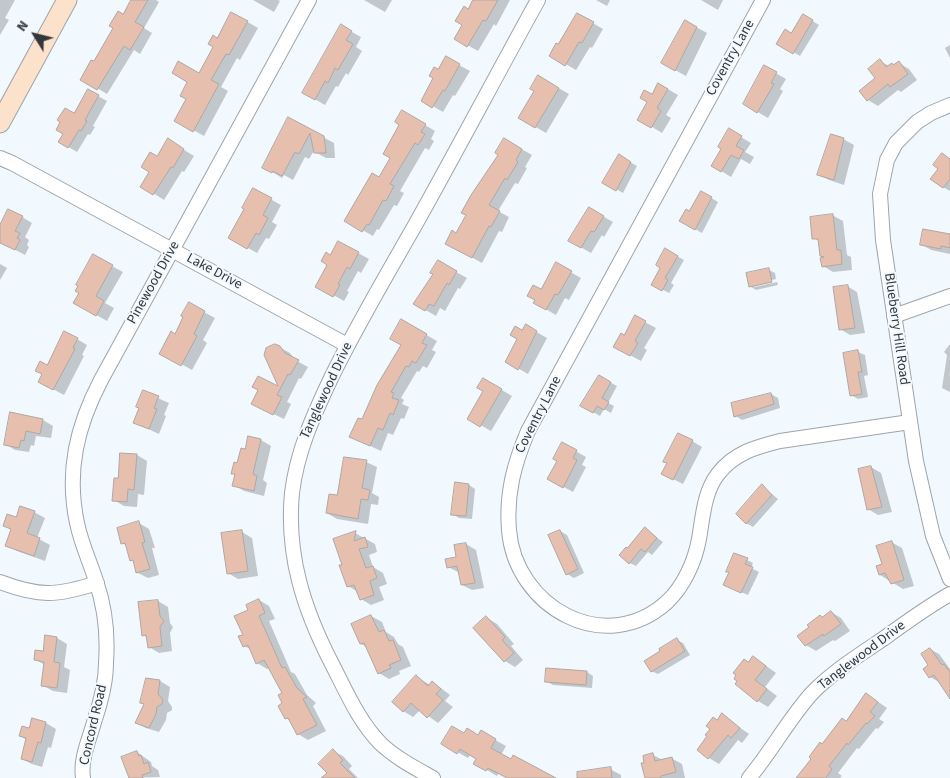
<!DOCTYPE html>
<html>
<head>
<meta charset="utf-8">
<style>
  body { margin:0 }
  #map { position:relative; width:950px; height:778px; overflow:hidden; background:#f2f9fe; font-family:"Source Sans 3",sans-serif }
  canvas { display:block }
  .north { position:absolute; left:10px; top:10px; width:50px; height:50px; -webkit-text-stroke:4px #f2f9fe; paint-order:stroke; rotate:306deg; font-size:14px; font-weight:700; line-height:20px; text-align:center; color:#343739 }
  .north::after { content:''; display:block; margin:auto; width:18px; height:22px; background:#343739; clip-path:polygon(50% 0,100% 100%,50% 72%,0 100%) }
</style>
</head>
<body>
<div id="map">
<canvas width="950" height="778"></canvas>
<div class="north">N</div>
</div>
<script>
const g = document.querySelector('canvas').getContext('2d');
g.lineJoin = 'round';
function fillPath(path, color) { g.fillStyle = color; g.fill(path, 'evenodd'); }
function strokePath(path, color, width, dash) { g.strokeStyle = color; g.lineWidth = width; g.lineCap = dash ? 'butt' : 'round'; g.setLineDash(dash || []); g.stroke(path); }
function label(font, color, halo, rows, align = 'center') {
  g.font = font + ' "Source Sans 3",sans-serif'; g.lineWidth = 4; g.setLineDash([]); g.textBaseline = 'middle'; g.strokeStyle = halo; g.fillStyle = color; for (const [text, x, y, turn = 0] of rows) {
    g.save(); g.translate(x, y); g.rotate((+turn || 0) * Math.PI / 180); g.textAlign = isNaN(turn) ? turn : align; if (halo) g.strokeText(text, 0, 0); g.fillText(text, 0, 0); g.restore();
  }
}
const shadow = new Path2D(`
  M0,0H15L5,18L9,20L0,35Z
  M133,0H156L159,2L144,28L152,33L140,54L134,50L107,94L82,79L95,63Z
  M253,0H278L280,1L274,12Z
  M364,0H392L385,12Z
  M475,0H510L496,26L494,24L478,51L456,39Z
  M596,0H610L607,6Z
  M701,0H723L718,10Z
  M232,13L258,28L240,60L237,58L221,87L228,91L204,136L175,120Z
  M577,14L603,29L592,48L590,47L576,70L550,55L559,46Z
  M803,15L819,25L800,56L778,43L792,35Z
  M685,21L707,33L686,76L662,63Z
  M341,26L361,37L356,47L362,51L348,75L346,73L338,87L336,86L325,105L304,93Z
  M950,45V58L945,48Z
  M446,58L470,71L455,96L453,95L443,112L422,100Z
  M880,61L889,66L892,64L894,66L899,63L909,69L917,80L901,92L898,90L878,106L868,100L877,79Z
  M765,67L786,79L780,89L783,91L768,118L744,104Z
  M539,77L569,94L546,133L520,118L536,91Z
  M659,84L678,95L666,115L671,118L662,133L639,119Z
  M89,91L107,101L93,126L95,127L90,135L88,134L77,152L60,142L65,134L62,122L75,115Z
  M403,112L435,131L431,139L434,141L429,150L425,148L400,191L404,193L397,206L394,205L379,230L377,229L373,236L346,221L379,179L391,158L401,124Z
  M289,119L334,143L335,158H326L315,152V149L309,159L305,157L293,180L284,175L282,178L264,167Z
  M729,130L751,143L745,152L754,157L750,164L741,159L731,177L713,166L723,148Z
  M504,139L532,155L525,167L527,168L518,184L515,183L498,211L509,217L502,232L499,231L482,263L446,243L457,234L500,155Z
  M843,139L854,145L844,185L829,180L819,175Z
  M168,140L194,156L184,172L182,171L164,200L142,186Z
  M942,154L950,159V191L943,187L940,169Z
  M619,156L637,166L623,193L604,182Z
  M254,190L281,205L272,222L277,225L269,239L266,238L257,253L230,238Z
  M701,192L718,202L702,233L681,221L689,212Z
  M590,209L613,222L604,237L602,235L591,253L570,241Z
  M832,215L843,221L847,255L851,257L852,270L833,272L823,266L825,258L821,256L820,242L814,238Z
  M22,217L32,223L25,237L29,240L27,245L29,247L25,255L0,242V233Z
  M950,236V254L931,250L921,244Z
  M338,242L369,259L361,273L358,271L347,291L349,292L344,301L317,286Z
  M666,250L684,260L671,283L674,285L669,293L652,284L662,268Z
  M93,256L123,272L105,303L114,308L107,321L75,303L80,293Z
  M438,262L467,278L460,289L458,288L445,311L440,308L436,316L415,304L435,274Z
  M0,264L7,268L0,280Z
  M556,264L581,278L569,300L565,298L556,315L535,303Z
  M769,270L775,273L776,279L754,284V287L777,282L778,285L756,290L750,286Z
  M847,286L857,292L865,333L850,335L840,329Z
  M189,304L215,318L203,340L207,343L192,370L161,353L175,335Z
  M635,317L656,328L644,348L647,350L641,361L615,347L624,336Z
  M402,321L437,341L432,350L436,352L427,368L423,366L419,372L417,371L401,398L404,400L402,404L409,407L404,419L401,418L393,435L388,433L381,451L351,437L363,421L402,345Z
  M526,326L547,338L528,374L507,362Z
  M77,339L87,345L82,355L84,356L64,395L49,387L43,374L47,367Z
  M950,344V392L942,388L947,355L944,352Z
  M279,347L290,353L295,360L308,367L301,379L299,378L287,402L291,404L284,419L263,409L280,389Z
  M858,352L865,355L868,375L864,376L868,397L858,399L851,395Z
  M600,377L617,386L608,403L614,406L611,413L604,409L600,416L582,406Z
  M483,379L512,396L491,431L468,418L484,390Z
  M144,392L169,403L164,415L166,416L159,434L135,423L140,408Z
  M771,394L778,398L780,408L742,420L736,416Z
  M43,420L53,426L51,438L36,436L34,446L31,445L29,452L15,450L5,444Z
  M261,440L271,446L263,480L267,483L264,496L244,491L234,485L236,475L232,473L246,450Z
  M692,441L702,447L683,484L673,479L668,463Z
  M563,444L586,457L582,465L586,467L573,492L549,479L559,461Z
  M121,454L137,455L147,461L144,495L138,494L137,507L124,506L114,500L119,480Z
  M366,462L377,467L372,493L379,497L378,505L371,504L368,524L337,519L327,513Z
  M871,467L881,473L892,512L878,515L868,509Z
  M469,485L475,489L472,519L459,518L452,514Z
  M762,486L778,499L753,527L746,523Z
  M34,512L45,518L37,538L50,545L45,561L17,551L7,545L12,530L4,526Z
  M139,523L149,529L155,548H152L159,575L148,578L138,573L134,562L131,560L127,546L122,543Z
  M645,529L663,542L652,555L648,552L636,566L630,563L628,549Z
  M560,531L567,535L584,573L574,578L567,574Z
  M242,532L252,538L258,576L238,579L228,573Z
  M355,533L375,544L377,552L369,555L373,567L383,573L387,584L379,587L384,600L371,605L361,599L358,592L348,586L343,565Z
  M891,542L902,548L914,586L903,589L880,575Z
  M466,544L476,550L484,588L472,590L462,585L460,573L448,567L457,558Z
  M747,560L753,563L751,568L759,572L748,595L731,588L730,572Z
  M259,600L269,606L275,619L269,621L291,672L295,674L307,695L316,703L313,706L326,731L308,740L298,734L291,721L286,718L283,693L270,668L267,669L257,663L252,650L244,646V635L249,611Z
  M158,601L168,607L170,623L173,627L170,633L172,651L159,653L149,647L148,638L143,635Z
  M831,612L841,618L850,631L835,641L833,640L816,651L806,645L824,618Z
  M371,616L382,622L386,632L394,637L398,644L403,647L411,666L399,671L400,674L389,679L379,673L367,647L361,644Z
  M487,618L497,624L514,644L511,646L523,660L515,667L505,661L475,628Z
  M57,638L67,644L64,667L70,670L67,693L53,691L42,685L45,665L35,659Z
  M677,640L683,643L690,655L658,674L651,671Z
  M930,649L939,654L950,669V697L939,682L930,677Z
  M754,657L776,673L765,687L777,696L768,707L758,701L738,675Z
  M587,672L593,676L592,688L553,685L546,681Z
  M417,677L430,685L433,682L450,695L445,701L453,707L438,723L420,710L413,717L403,711Z
  M160,681L170,687L168,701L172,707V710L167,713L166,720L159,732L146,728L136,723L145,704L142,703Z
  M867,694L887,708L879,719L884,722L878,729L876,728L859,749L857,748L838,773L842,776L840,778H798L823,745L847,722Z
  M722,715L749,734L742,743L738,740L719,764L709,758L717,721Z
  M33,719L46,723L56,729L51,748L48,747L42,767L32,764L22,759L27,740L20,736L30,729Z
  M481,732L506,746L501,755L553,778H508L499,773L497,776L475,763L478,759L471,754L468,758L443,744L464,734L479,736Z
  M333,751L343,756L352,766L349,769L358,778H327Z
  M137,752L151,762L152,766L158,770L160,777L130,778Z
  M653,755L663,760L671,758L682,764L685,778H646V764Z
  M610,769L621,775V778H586Z`);
const building = new Path2D(`
  M131,0H148L135,22L144,27L130,50L124,46L97,90L80,80L91,60L94,61L113,28L109,26L118,11L123,14Z
  M473,0H498L486,21L483,20L467,47L454,39L462,25L455,21L464,6L468,9Z
  M231,12L248,21L229,55L226,54L211,80L219,84L193,132L174,121L186,99L180,96L187,82L172,73L178,61L199,73L213,47L208,44L213,35L217,38Z
  M577,13L594,22L582,43L579,42L565,66L549,56L556,43L558,44Z
  M803,14L813,20L793,54L776,44L785,29L791,33Z
  M685,20L697,27L675,71L661,63Z
  M341,24L352,31L346,40L353,44L338,70L335,68L328,83L325,81L315,100L302,93Z
  M446,56L460,64L445,91L443,90L432,108L421,101L433,78L429,76L434,67L438,69Z
  M880,59L886,67L892,63L893,65L899,61L908,74L890,87L888,84L867,101L859,91L875,78L868,69Z
  M764,65L777,72L771,83L774,84L757,113L743,104Z
  M538,75L559,88L535,128L518,118L534,91L530,89Z
  M658,83L668,89L657,108L661,111L651,128L637,120L647,102L640,98L644,90L652,94Z
  M88,89L99,95L85,120L87,121L81,131L79,130L68,148L58,142L63,134L56,130L60,122L57,120L65,108L74,113Z
  M402,110L426,124L421,132L425,134L418,145L415,143L390,184L394,186L386,201L383,200L369,225L367,224L362,232L344,221L372,173L379,177L390,158L383,154L399,125L395,122Z
  M288,117L324,136L326,153H314L310,133L299,154L295,152L282,176L273,171L272,173L262,168Z
  M729,128L742,136L736,146L744,150L739,159L731,155L721,172L711,166L721,149L718,147Z
  M831,134L844,138L834,180L817,175Z
  M168,138L184,149L173,168L171,167L153,195L140,187L149,172L141,167L150,152L157,156Z
  M504,138L522,149L516,160L518,162L507,180L505,178L489,205L500,211L491,227L489,226L472,258L445,244L452,230L456,233L466,215L461,213L471,195L498,155L495,153Z
  M942,153L950,159V179L943,188L930,179L938,169L933,165Z
  M619,154L631,162L616,191L602,183Z
  M253,188L272,198L263,215L268,218L259,235L256,233L247,249L228,238L244,209L242,208Z
  M701,191L712,197L695,230L679,221L686,209L689,211Z
  M589,207L604,216L594,232L591,231L581,248L568,241Z
  M8,209L23,216L15,231L20,233L17,238L20,240L15,250L0,243V225Z
  M833,214L837,250H841L842,264L822,267L820,258L824,257L820,256L818,239H812L810,217Z
  M923,229L950,234V248L941,246V249L920,245Z
  M338,241L359,252L350,269L347,267L338,284L340,285L333,297L315,287L327,265L321,261L326,252L330,255Z
  M665,248L678,256L665,278L668,280L662,291L651,285L660,268L656,265Z
  M93,254L113,265L96,296L104,301L96,316L73,303L79,293L75,291L78,286L76,285Z
  M438,260L457,271L449,285L447,283L434,306L429,304L425,311L413,304L433,274L430,273Z
  M556,262L572,271L558,295L555,294L546,310L533,303L535,300L527,296L533,285L541,289Z
  M769,268L772,282L749,287L746,273Z
  M848,285L855,328L839,330L833,287Z
  M189,302L205,311L194,334L197,336L181,366L159,354L171,331L175,334L183,317L181,316Z
  M635,315L646,321L635,341L638,343L630,356L613,347L621,333L624,335Z
  M401,319L427,334L422,343L427,345L416,363L412,361L409,367L406,366L391,392L394,393L392,398L399,400L393,415L390,413L383,430L378,428L370,446L349,437L358,418L362,419L377,385L401,345L390,339Z
  M526,324L537,331L518,370L505,362L517,339L510,335L515,326L522,330Z
  M64,331L78,338L73,348L75,349L53,390L38,382L42,374L35,371L40,361L47,365Z
  M275,344L280,346L285,353L299,360L290,375L288,374L277,395L282,397L273,415L251,404L258,390L252,387L258,376L278,386L264,355L266,348Z
  M858,350L862,372H858L862,394L850,396L843,353Z
  M599,375L611,382L602,398L609,402L604,410L597,406L593,413L580,406Z
  M483,378L502,389L480,427L467,419L483,391L477,388Z
  M143,390L159,396L154,408L157,409L149,429L133,423L139,408L136,407Z
  M771,393L774,404L734,417L731,403Z
  M10,412L43,419L40,434L26,431L24,441L21,440L19,448L4,445Z
  M678,433L693,440L673,480L661,474L667,463L663,462Z
  M248,436L261,439L253,474L257,476L254,491L232,486L235,474H231L234,462L237,463L241,448L245,449Z
  M562,442L577,450L573,458L577,460L563,488L547,479L557,461L553,459Z
  M120,453L137,454L134,490L128,489L127,502L112,501L114,478H118Z
  M344,457L367,460L362,488L370,490L368,500L361,499L358,519L326,513L329,494L337,495Z
  M871,466L882,507L867,510L858,469Z
  M455,482L469,484L466,516L451,515Z
  M762,484L772,495L746,524L736,514Z
  M20,506L35,511L27,533L40,538L34,556L5,546L11,529L3,526L7,514L16,517Z
  M139,521L145,542L142,543L150,569L136,573L133,560L130,561L125,543L121,544L117,528Z
  M645,527L657,538L645,552L641,549L629,564L619,555L626,547L627,548Z
  M242,530L248,571L227,574L221,533Z
  M560,530L578,569L566,575L548,535Z
  M356,531L354,541L365,537L368,547L359,549L366,568L373,566L377,578L370,581L374,595L360,600L354,585L347,587L339,565H342L333,539Z
  M892,541L904,580L891,584L885,573L879,575L876,566L882,564L876,546Z
  M466,543L475,583L461,585L457,566L447,568L445,559L456,557L454,545Z
  M734,553L748,558L745,564L753,567L741,593L723,585L729,572H726Z
  M259,599L265,613L259,616L282,668L285,667L297,688L307,697L303,699L317,725L297,735L288,718L285,719L278,706L282,703L278,695L282,693L264,660L256,664L248,645L243,647L238,636L243,635L234,616L248,610L246,605Z
  M158,600L160,616L164,621L160,627L162,646L148,648L146,635L142,636L138,602Z
  M831,611L841,624L824,636L823,634L805,646L797,636L809,627L807,625L820,615L822,617Z
  M371,615L379,632L384,630L389,641L393,640L401,660L389,665L391,668L378,674L364,643L360,644L351,624Z
  M486,616L505,637L502,640L514,653L504,662L473,628Z
  M45,635L57,637L54,662L60,663L57,688L41,686L44,662L34,660L35,650L43,651Z
  M677,638L685,651L651,672L644,661L660,651L659,649Z
  M930,648L942,665L944,664L950,672V699L934,675L929,678L923,669L928,665L921,654Z
  M753,656L766,666L755,680L767,689L757,702L735,684L737,681L734,679L736,675L733,673L744,659L748,662Z
  M546,668L587,671L586,685L545,682Z
  M416,675L428,686L432,681L441,689L436,694L443,700L427,718L411,703L403,712L392,702Z
  M146,678L160,680L158,694L163,700L162,704L157,707L156,714L149,728L135,723L144,704L140,703Z
  M866,693L878,702L870,712L875,716L867,724L866,723L848,745L847,743L829,766L832,769L826,778H796L811,759L809,757L820,742L822,744L842,718L846,721Z
  M722,713L740,728L731,738L728,735L708,759L697,750L707,736L705,735L710,729L706,726L713,717L717,720Z
  M32,718L46,722L41,743L38,742L32,762L21,759L26,738L19,736L22,726L29,728Z
  M452,726L464,733L467,728L478,735L481,730L496,739L491,748L511,759L513,755L556,778H507L488,768L486,771L473,764L476,759L460,749L457,754L441,744Z
  M333,749L343,760L340,763L355,778H321L327,773L318,764Z
  M137,751L139,756L141,755L144,764L148,762L151,772L142,775L143,778H129L121,757Z
  M653,753L655,761L672,757L676,772L661,776V778H645L641,763H644L643,756Z
  M611,767L612,778H577V772Z`);
const street = new Path2D(`
  M763,0L528,431C514,464 506,494 509,530C515,607 605,658 667,602C684,586 695,561 699,539C703,516 704,492 718,474C734,453 756,447 780,441L910,422
  M950,105L931,113L917,122L896,143L887,160L880,194L883,240L916,461L933,536L950,579
  M0,158L12,163L347,345
  M894,316L950,296
  M0,582C39,597 57,596 97,583
  M83,778C80,758 90,738 95,719C101,701 106,682 106,663C108,635 105,607 96,581C90,562 81,543 77,523C66,471 77,426 101,380L309,0
  M433,778C415,768 396,758 381,744C359,722 346,691 332,664C304,610 286,555 292,493C297,451 314,414 332,376C357,325 386,276 414,227C456,152 496,76 538,0
  M749,778C772,751 789,718 813,692C834,671 859,655 883,639C905,623 927,607 950,594`);
const secondary = new Path2D(`
  M0,123L67,0`);
const streetNames = [
  ["Coventry Lane",731,58,-61],
  ["Lake Drive",214,272,28],
  ["Pinewood Drive",154,283,-61],
  ["Blueberry Hill Road",896,329,82],
  ["Tanglewood Drive",327,391,-65],
  ["Coventry Lane",539,415,-63],
  ["Tanglewood Drive",862,656,-37],
  ["Concord Road",94,725,-77]
];
fillPath(shadow, '#0003');
fillPath(building, '#e7bfaf');
strokePath(building, '#afa7a4', 1);
strokePath(street, '#9ea4a9', 16);
strokePath(secondary, '#9ea4a9', 21);
strokePath(street, '#fff', 14);
strokePath(secondary, '#fce2cb', 19);
label('14px', '#343739', '#f2f9fe', streetNames);
</script>
</body>
</html>
